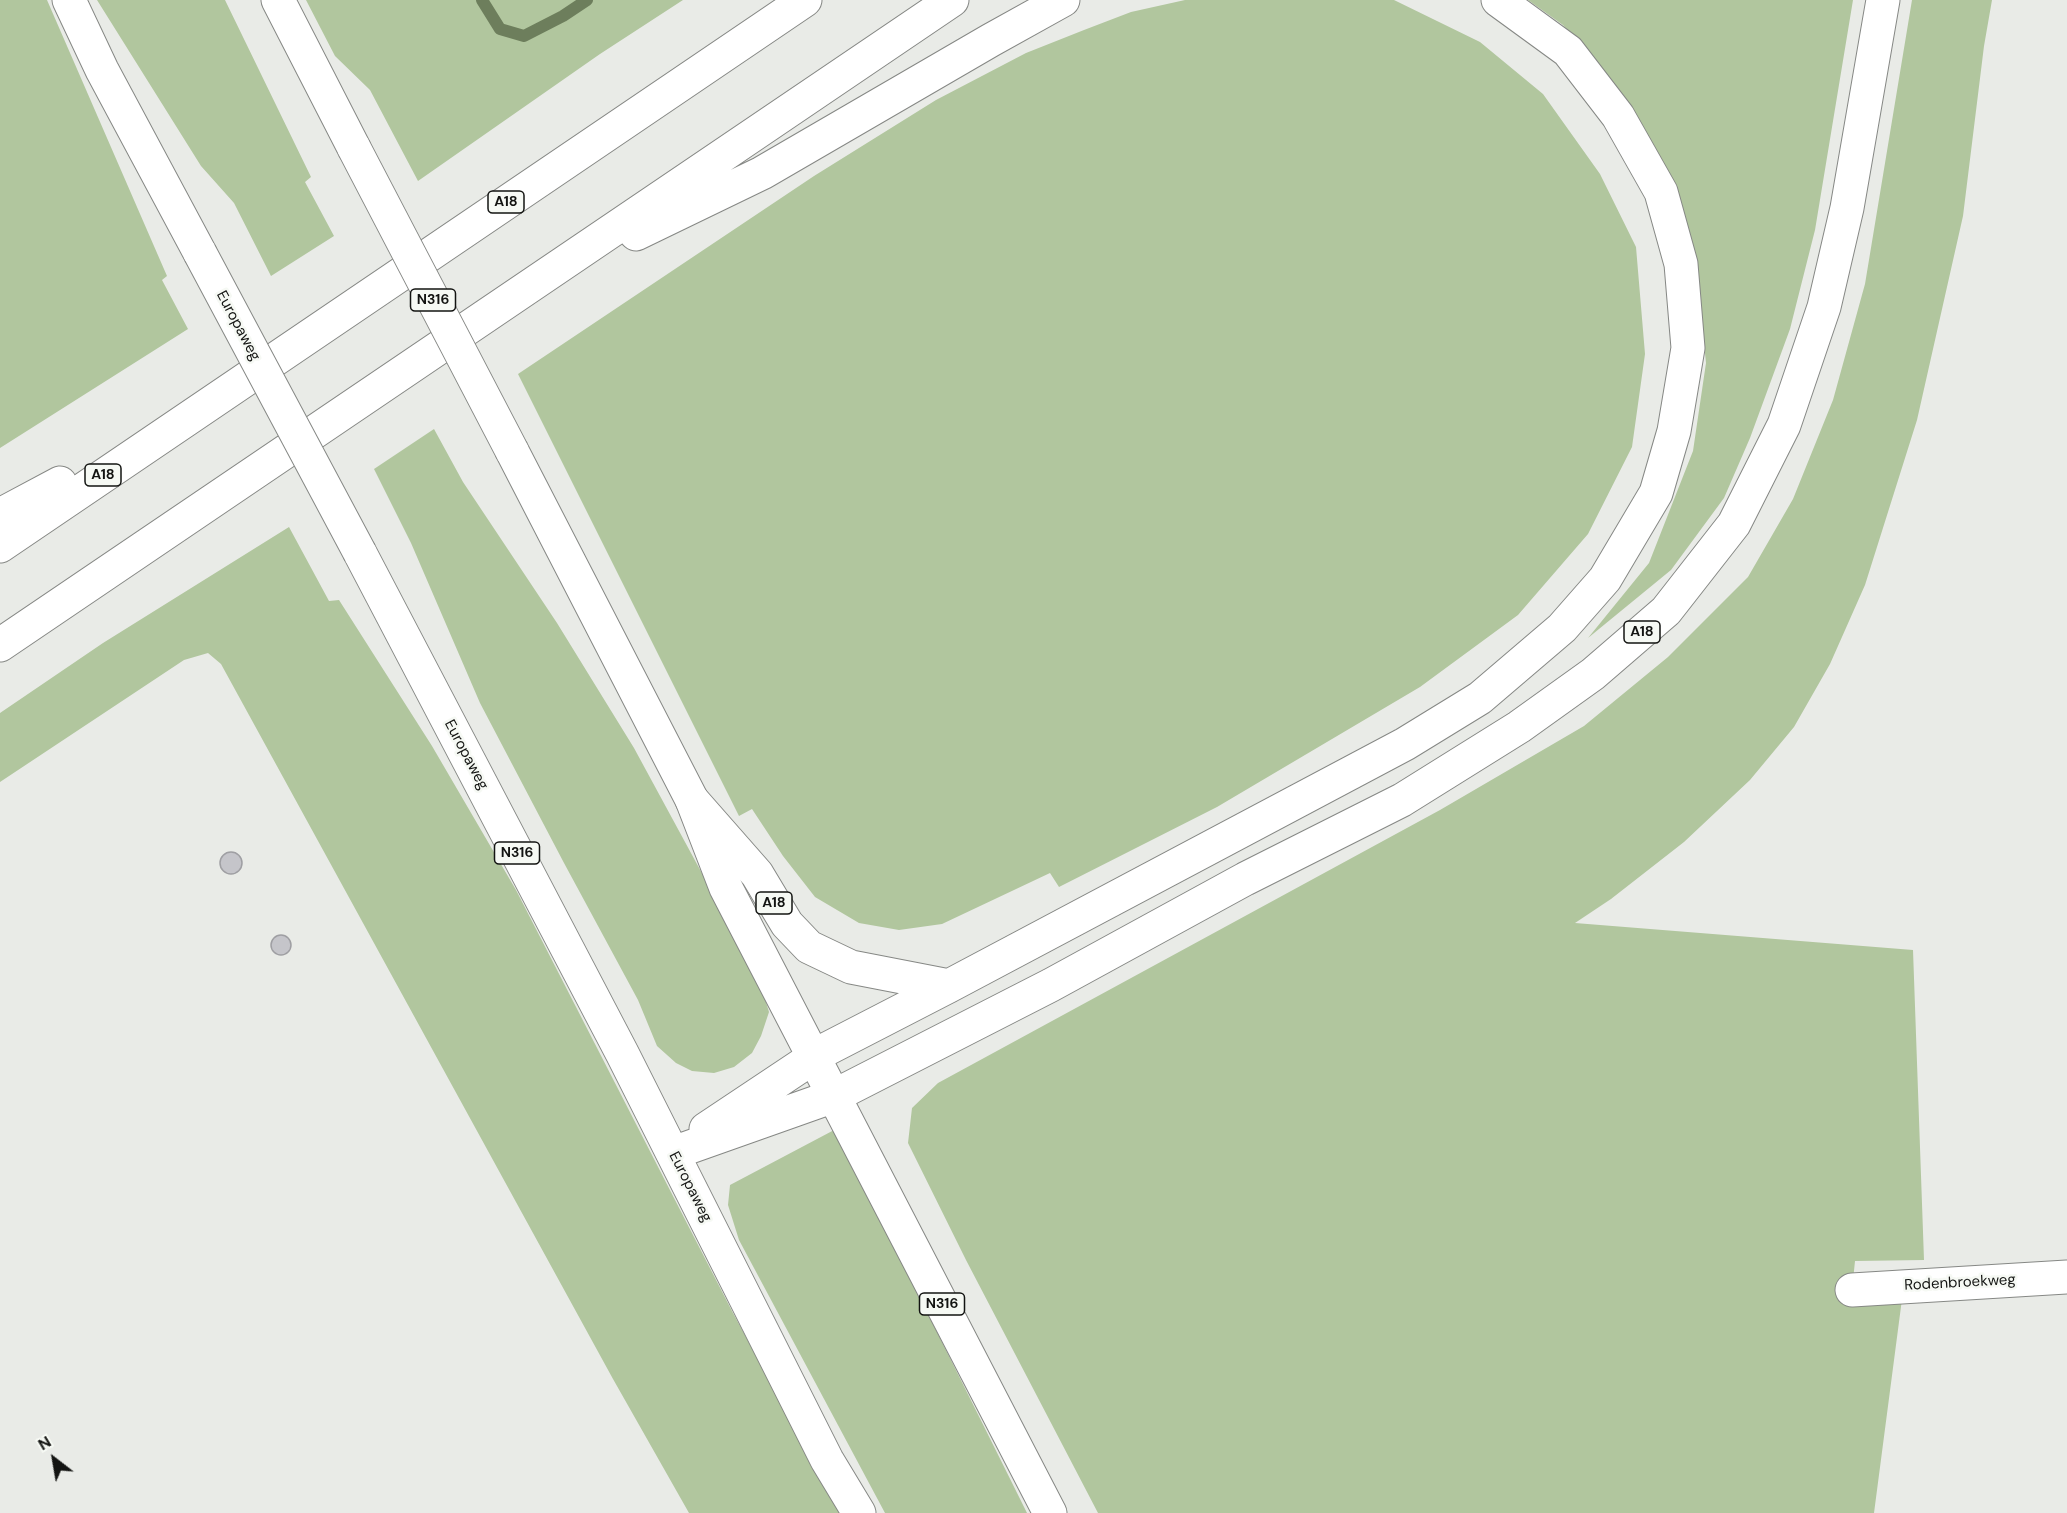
<!DOCTYPE html>
<html>
<head>
<meta charset="utf-8">
<style>
  body { margin:0 }
  #map { position:relative; width:2067px; height:1513px; overflow:hidden; background:#e9ebe7; font-family:"DM Sans",sans-serif }
  canvas { display:block }
  .north { position:absolute; left:24px; top:1429px; width:60px; height:60px; -webkit-text-stroke:4px #f6f9f4; paint-order:stroke; rotate:329deg; font-size:16px; font-weight:700; line-height:24px; text-align:center; color:#131412 }
  .north::after { content:''; display:block; margin:auto; width:21px; height:27px; background:#131412; clip-path:polygon(50% 0,100% 100%,50% 72%,0 100%) }
</style>
</head>
<body>
<div id="map">
<canvas width="2067" height="1513"></canvas>
<div class="north">N</div>
</div>
<script>
const g = document.querySelector('canvas').getContext('2d');
g.lineJoin = 'round';
function fillPath(path, color) { g.fillStyle = color; g.fill(path, 'evenodd'); }
function strokePath(path, color, width, dash) { g.strokeStyle = color; g.lineWidth = width; g.lineCap = dash ? 'butt' : 'round'; g.setLineDash(dash || []); g.stroke(path); }
function label(font, color, halo, rows, align = 'center') {
  g.font = font + ' "DM Sans",sans-serif'; g.lineWidth = 5; g.setLineDash([]); g.textBaseline = 'middle'; g.strokeStyle = halo; g.fillStyle = color; for (const [text, x, y, turn = 0] of rows) {
    g.save(); g.translate(x, y); g.rotate((+turn || 0) * Math.PI / 180); g.textAlign = isNaN(turn) ? turn : align; if (halo) g.strokeText(text, 0, 0); g.fillText(text, 0, 0); g.restore();
  }
}
const green = new Path2D(`
  M0,0H47L167,276L162,280L188,329L0,448Z
  M97,0H225L311,177L305,182L334,236L271,276L234,203L201,166Z
  M306,0H683L600,54L418,181L370,90L335,56Z
  M1185,0H1394L1480,42L1543,94L1600,174L1636,247L1645,354L1632,447L1588,534L1518,615L1420,687L1217,807L1059,887L1050,873L942,924L899,930L859,923L815,897L783,856L752,809L739,816L518,374L814,176L936,100L1026,53L1084,30L1131,12Z
  M1528,0H1853L1815,230L1790,329L1750,438L1724,498L1671,570L1588,638L1649,563L1693,451L1706,363L1698,284L1610,79L1563,25Z
  M1912,0H1992L1984,46L1963,216L1917,420L1865,585L1830,664L1794,727L1750,780L1684,842L1611,899L1575,923L1913,950L1924,1260L1855,1261L1851,1300L1902,1299L1874,1513H1098L966,1260L908,1143L912,1108L938,1083L1440,810L1584,726L1668,657L1748,577L1793,499L1833,400L1865,284Z
  M434,429L463,482L557,623L634,748L736,936L762,989L769,1012L761,1036L752,1053L734,1067L714,1073L692,1071L676,1063L657,1046L638,1000L564,863L480,703L411,543L374,469Z
  M289,527L329,601L339,600L432,746L516,890L733,1313L841,1513H689L613,1379L221,664L208,653L184,660L0,782V713L103,643Z
  M836,1129L860,1177L1027,1513H885L739,1240L728,1205L730,1185Z`);
const stream = new Path2D(`
  M482,0L500,29L524,36L563,16L587,0`);
const building = new Path2D(`
  M220 863a11 11 0 1 1 22 0a11 11 0 1 1-22 0Z
  M271 945a10 10 0 1 1 20 0a10 10 0 1 1-20 0Z`);
const street = new Path2D(`
  M1852,1290L2067,1277`);
const primary = new Path2D(`
  M69,0L102,70L200,253
  M278,0L354,148
  M512,451L692,800L726,888L1050,1513
  M360,553L622,1053L827,1460L859,1513`);
const highway = new Path2D(`
  M636,234L762,173L991,40L1063,0
  M0,515L60,483
  M0,546L805,0
  M0,645L952,0
  M692,800L757,874L787,924L809,947L851,967L949,986
  M706,1129L823,1051L949,986L1405,744L1480,698L1562,628L1605,579L1656,493L1674,431L1688,348L1681,264L1661,192L1618,116L1568,51L1498,0
  M673,1153L834,1096L1051,985L1245,879L1402,800L1519,727L1593,674L1666,611L1734,524L1784,425L1824,307L1847,208L1883,0`);
const primaryBridge = new Path2D(`
  M354,148L512,451
  M200,253L360,553`);
const shields = [
  [506,202,36],
  [433,300,45],
  [103,475,36],
  [1642,632,36],
  [517,853,45],
  [774,903,36],
  [942,1304,45]
];
const shieldNames = [
  ["A18",506,202],
  ["N316",433,300],
  ["A18",103,475],
  ["A18",1642,632],
  ["N316",517,853],
  ["A18",774,903],
  ["N316",942,1304]
];
const streetNames = [
  ["Europaweg",238,326,62],
  ["Europaweg",466,755,62],
  ["Europaweg",690,1187,63],
  ["Rodenbroekweg",1960,1283,-3]
];
fillPath(green, '#b1c69e');
strokePath(stream, '#6d7e5c', 12);
fillPath(building, '#c5c5ca');
strokePath(building, '#9f9fa3', 1.5);
strokePath(street, '#868885', 35);
strokePath(primary, '#868885', 35);
strokePath(highway, '#868885', 35);
strokePath(street, '#fff', 33);
strokePath(primary, '#fff', 33);
strokePath(highway, '#fff', 33);
strokePath(primaryBridge, '#868885', 35, []);
strokePath(primaryBridge, '#fff', 33);
for (const [x, y, w] of shields) { const box = new Path2D(); box.roundRect(x - w / 2, y - 11, w, 22, 4.5); g.fillStyle = '#f6f9f4'; g.fill(box); strokePath(box, '#131412', 1.5); }
label('bold 14px', '#131412', null, shieldNames);
label('15px', '#131412', '#f6f9f4', streetNames);
</script>
</body>
</html>
